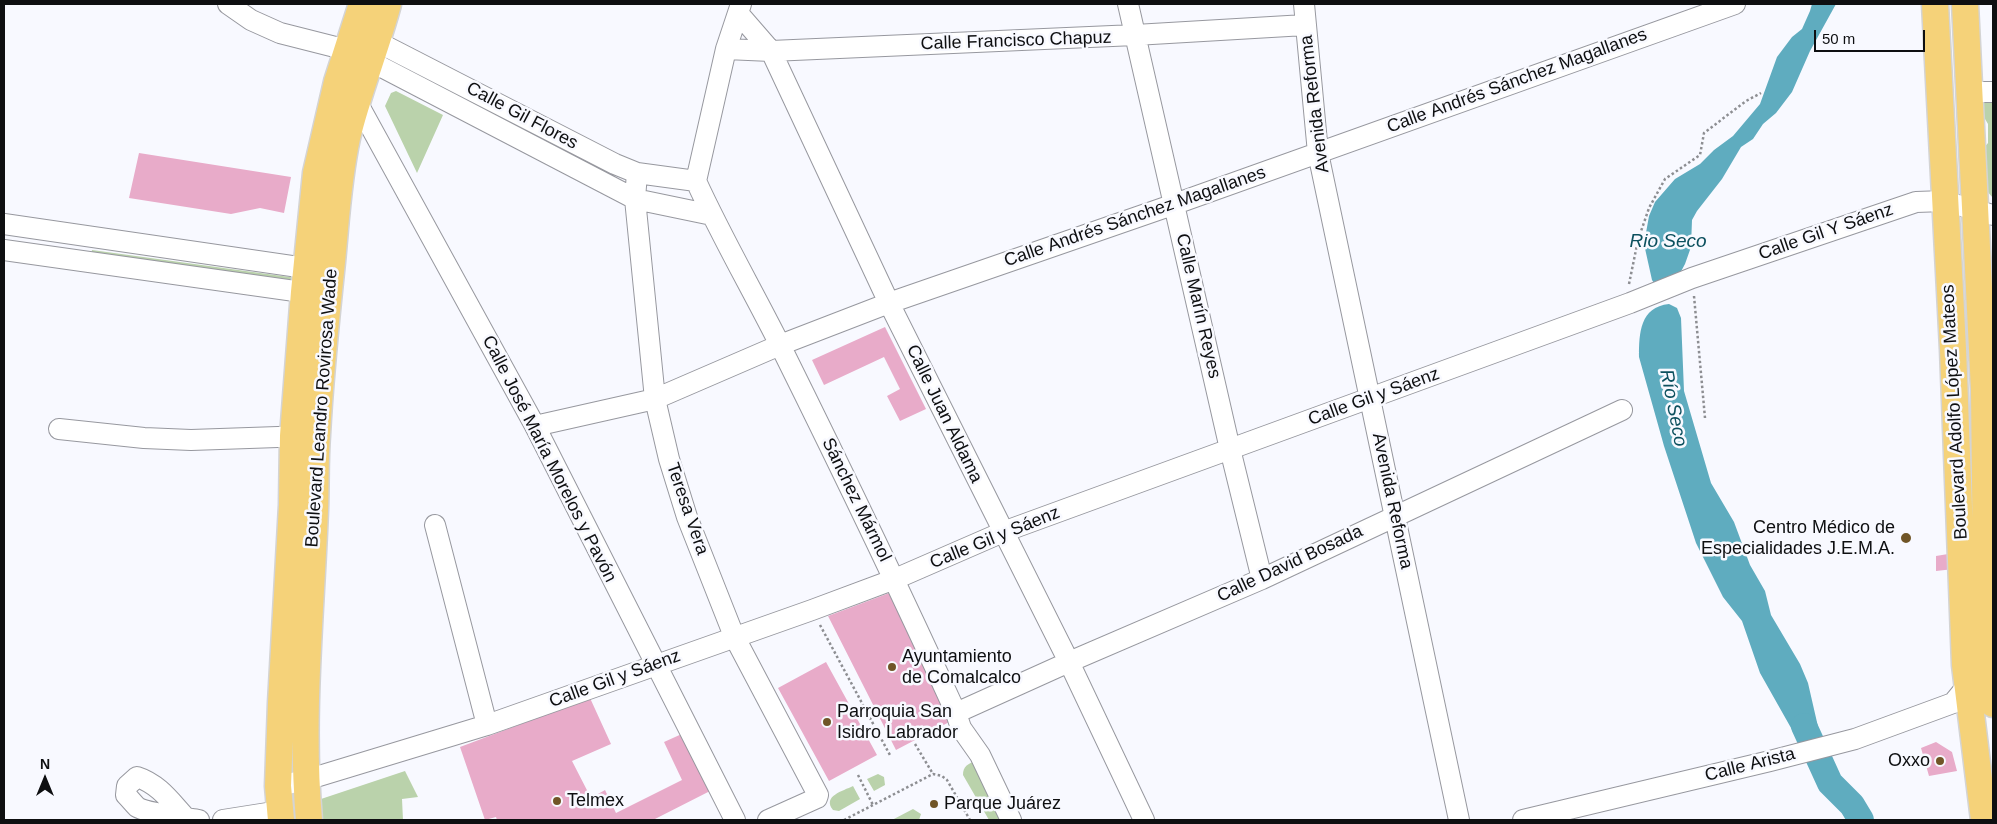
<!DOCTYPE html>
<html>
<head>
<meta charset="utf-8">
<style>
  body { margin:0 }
  #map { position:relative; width:1997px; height:824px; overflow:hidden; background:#f8f9ff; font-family:Arial,sans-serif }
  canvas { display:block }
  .frame { position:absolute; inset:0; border:5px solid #0e0f11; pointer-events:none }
  .north { position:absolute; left:20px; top:754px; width:50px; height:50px; -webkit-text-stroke:4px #f8f9ff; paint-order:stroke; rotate:0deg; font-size:14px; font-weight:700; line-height:20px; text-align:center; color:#0e0f11 }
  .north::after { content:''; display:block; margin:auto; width:18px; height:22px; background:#0e0f11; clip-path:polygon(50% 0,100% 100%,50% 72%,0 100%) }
  .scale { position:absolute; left:1814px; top:30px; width:111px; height:22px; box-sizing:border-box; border:2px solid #0e0f11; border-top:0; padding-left:6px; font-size:15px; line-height:18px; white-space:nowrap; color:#0e0f11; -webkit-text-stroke:4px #f8f9ff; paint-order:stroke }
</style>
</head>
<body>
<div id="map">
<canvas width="1997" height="824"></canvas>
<div class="frame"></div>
<div class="north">N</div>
<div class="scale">50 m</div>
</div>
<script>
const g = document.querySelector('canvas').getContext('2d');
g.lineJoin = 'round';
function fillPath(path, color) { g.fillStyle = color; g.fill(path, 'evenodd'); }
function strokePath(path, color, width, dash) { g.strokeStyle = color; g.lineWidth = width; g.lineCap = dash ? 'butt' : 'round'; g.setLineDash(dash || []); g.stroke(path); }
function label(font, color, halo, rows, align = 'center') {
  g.font = font + ' Arial,sans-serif'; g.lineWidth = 5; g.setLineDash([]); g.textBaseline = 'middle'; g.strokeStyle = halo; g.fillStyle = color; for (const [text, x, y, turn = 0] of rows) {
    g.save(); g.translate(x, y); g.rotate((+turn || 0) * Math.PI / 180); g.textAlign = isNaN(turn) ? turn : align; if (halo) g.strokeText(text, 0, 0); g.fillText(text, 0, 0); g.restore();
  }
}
const green = new Path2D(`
  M396,91L443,115L417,173L385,106L391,93Z
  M1982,97L1993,98V198L1986,190L1983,149L1988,143V124L1982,114Z
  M92,250L304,279V284L91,255Z
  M975,761L1005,820H989L963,775C963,766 968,764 975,761Z
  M405,771L418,797L402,799L403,820H322L321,799Z
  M878,774L884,777L885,785L874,791L867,779Z
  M853,786L860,799L839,811L833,810C822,796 843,791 853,786Z
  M913,809L921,814L919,820H892Z`);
const water = new Path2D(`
  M1812,4H1836L1810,51L1792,92L1776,113L1763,124L1753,139L1741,147L1722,179L1697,211L1692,220L1691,247L1685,264L1677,279L1656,286L1652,280L1644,244L1649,216L1655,202L1675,179L1700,164L1714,150L1733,136L1760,104L1777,57L1792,37L1802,29L1810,11Z
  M1669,304L1677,308L1681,318L1684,391L1711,483L1734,522L1750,565L1765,591L1771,615L1800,664L1808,683L1819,731L1818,736L1810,741L1803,742L1795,735L1760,673L1742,621L1723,597L1696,543L1664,446L1639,357C1639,333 1640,307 1669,304Z`);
const river = new Path2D(`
  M1804,726L1830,783L1852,805L1861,820`);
const building = new Path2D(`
  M139,153L291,177L284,213L260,208L231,214L129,198Z
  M885,327L926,409L900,421L887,396L900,389L884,357L824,385L812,360Z
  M1954,553V569L1936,571V556Z
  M892,592L955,719L896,750L828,616Z
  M826,662L877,755L829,781L778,688Z
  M590,698L611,744L572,761L591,798L605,790L616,813L682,780L664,742L684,733L714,789L653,820H497L496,817L485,820L460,747Z
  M1936,742L1952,752L1957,771L1929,776L1921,748Z`);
const path = new Path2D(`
  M1629,284L1638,240L1649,208L1665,179L1700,155L1704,133L1746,101L1761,93
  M1694,296L1705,418
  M820,625L891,757
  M915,744L933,774
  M858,775L873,805
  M844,820L933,774L942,776L947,780L970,820`);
const minor = new Path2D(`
  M228,4L251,20L280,33L347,50L370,61L635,199L712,215
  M1128,4L1230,449L1262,579
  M1304,4L1318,153L1459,820
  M738,13L771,51L889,303L1069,662L1144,820
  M364,35L615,164L637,173L696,181
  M726,49L771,51L1135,35L1305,25
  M1970,92H1993
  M357,102L535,426L735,820
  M637,173L635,199L655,399L669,459L687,517L734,636L818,795L817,798L768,820
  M696,181C722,238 753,291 781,347C841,468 900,590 956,713L961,728L980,755L1011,820
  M696,181L726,49L741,4
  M4,224L319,270
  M4,250L316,294
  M535,426L655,399L780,345L889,303L1175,204L1735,4
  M59,429L144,438L191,440L307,436
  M435,525L487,725
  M956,713L1069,662L1262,579L1622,410
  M278,786L306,780L487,725L812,610L895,579L1003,532L1630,303L1692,278L1916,202L1944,201L1993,215
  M186,818C171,802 159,784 137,777L127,786L126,795C130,799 133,803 137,807C146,813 187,818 199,820
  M223,820L280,811
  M1523,820L1770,761L1855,739L1953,703L1967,686L1977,684`);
const major = new Path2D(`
  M1935,4L1953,349L1965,665L1984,820
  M1965,4L1984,390L1987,660L1993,704
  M281,820L278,786L281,703L292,505L293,436L304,292L316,173L337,82L362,4
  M309,820C300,717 311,613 315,510C316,485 315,460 317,435C320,377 326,319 332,262C336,221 338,179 347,138C358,92 376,49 388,4`);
const markers = [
  [1906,538,6,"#705527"],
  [892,667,5,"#705527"],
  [827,722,5,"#705527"],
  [1940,761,5,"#705527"],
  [557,801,5,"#705527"],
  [934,804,5,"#705527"]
];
const streetNames = [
  ["Calle Francisco Chapuz",1016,41,-2],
  ["Calle Andrés Sánchez Magallanes",1517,81,-20],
  ["Avenida Reforma",1315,104,-97],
  ["Calle Gil Flores",522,116,28],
  ["Calle Andrés Sánchez Magallanes",1135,217,-19],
  ["Calle Gil Y Sáenz",1826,232,-19],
  ["Calle Marín Reyes",1198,306,77],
  ["Calle Gil y Sáenz",1374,397,-20],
  ["Boulevard Leandro Rovirosa Wade",322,408,-86],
  ["Boulevard Adolfo López Mateos",1955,412,-93],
  ["Calle Juan Aldama",944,414,64],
  ["Calle José María Morelos y Pavón",549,459,63],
  ["Sánchez Mármol",856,500,64],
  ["Avenida Reforma",1392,501,78],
  ["Teresa Vera",687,509,71],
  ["Calle Gil y Sáenz",995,538,-22],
  ["Calle David Bosada",1290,564,-25],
  ["Calle Gil y Sáenz",615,679,-20],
  ["Calle Arista",1750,765,-14]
];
const poiNames = [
  ["Centro Médico de",1895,528,"right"],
  ["Especialidades J.E.M.A.",1895,549,"right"],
  ["Ayuntamiento",902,657],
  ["de Comalcalco",902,678],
  ["Parroquia San",837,712],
  ["Isidro Labrador",837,733],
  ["Oxxo",1930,761,"right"],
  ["Telmex",567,801],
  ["Parque Juárez",944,804]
];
const waterNames = [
  ["Rio Seco",1668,242],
  ["Río Seco",1673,408,79]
];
fillPath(green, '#bad2ab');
fillPath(water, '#5facbf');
strokePath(river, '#5facbf', 26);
fillPath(building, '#e8abc9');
strokePath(minor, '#97989f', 22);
strokePath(major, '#d4d4d4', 29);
strokePath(path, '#8d8e92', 2.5, [2.5, 2.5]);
strokePath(minor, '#fff', 20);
strokePath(major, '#f5d279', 26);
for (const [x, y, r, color] of markers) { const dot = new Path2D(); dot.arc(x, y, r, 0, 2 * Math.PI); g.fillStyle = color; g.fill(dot); strokePath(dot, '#f8f9ff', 2); }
label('18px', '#0e0f11', '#f8f9ff', streetNames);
label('18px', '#0e0f11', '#f8f9ff', poiNames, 'left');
label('italic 19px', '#0c505e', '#f8f9ff', waterNames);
</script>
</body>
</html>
